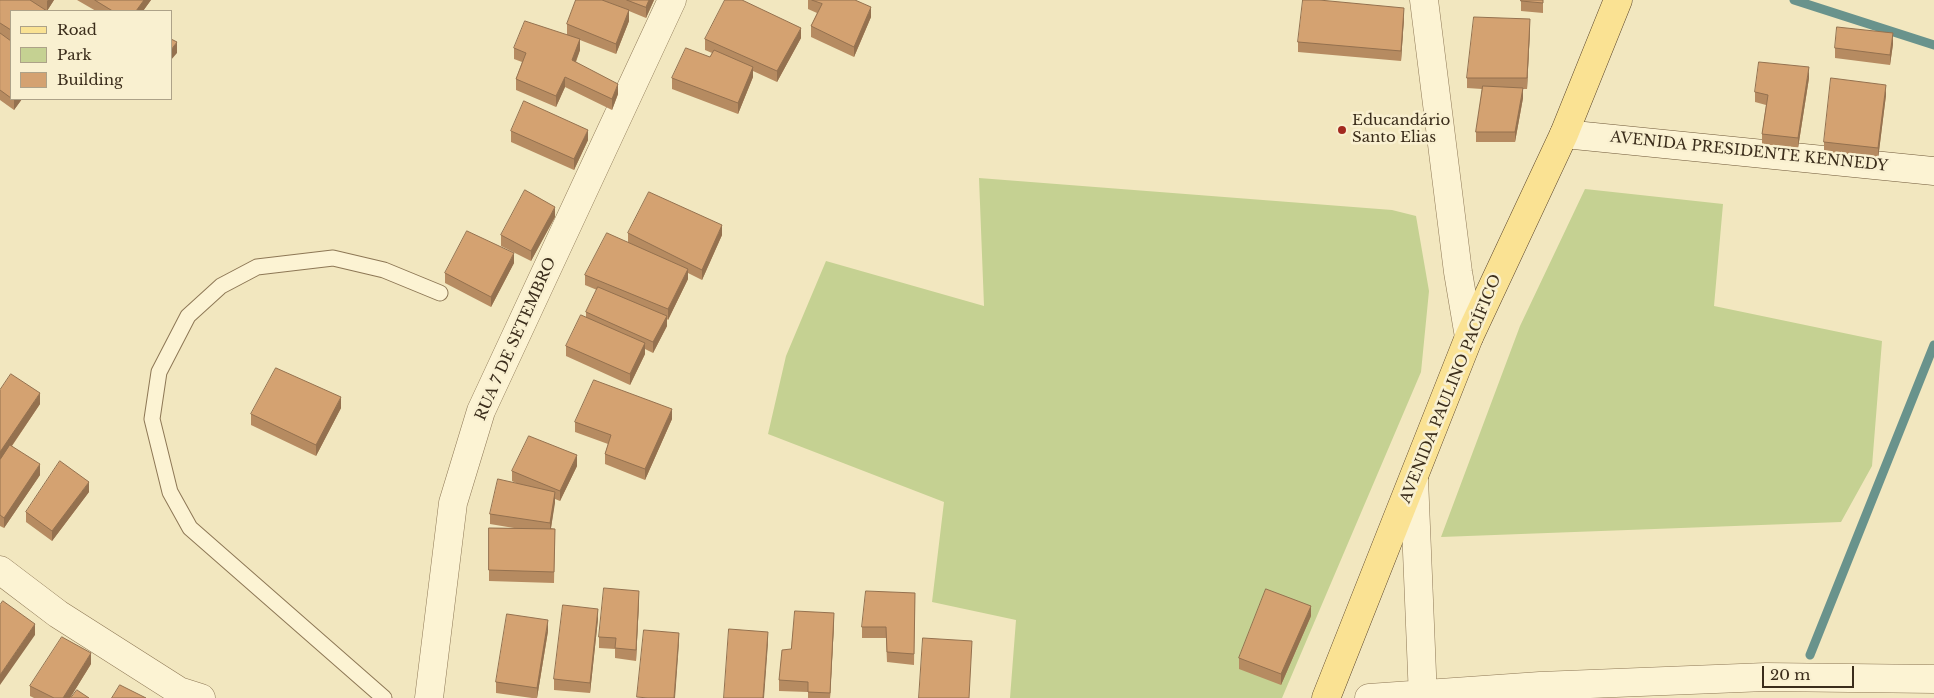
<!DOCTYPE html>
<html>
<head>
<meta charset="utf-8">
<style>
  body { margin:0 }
  #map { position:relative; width:1934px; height:698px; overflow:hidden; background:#f2e7bf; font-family:"Libre Baskerville",serif }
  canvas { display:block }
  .legend { position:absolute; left:10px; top:10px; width:162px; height:90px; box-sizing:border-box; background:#f9f0d0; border:1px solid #ada288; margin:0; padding:6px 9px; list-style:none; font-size:15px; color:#3b2d1b }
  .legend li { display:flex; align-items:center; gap:10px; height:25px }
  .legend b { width:25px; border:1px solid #ada288 }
  .scale { position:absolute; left:1762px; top:666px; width:92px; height:22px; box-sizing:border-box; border:2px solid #3b2d1b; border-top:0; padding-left:6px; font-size:15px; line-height:18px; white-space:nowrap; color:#3b2d1b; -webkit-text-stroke:4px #f9f0d0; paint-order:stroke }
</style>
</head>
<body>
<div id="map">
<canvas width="1934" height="698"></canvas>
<ul class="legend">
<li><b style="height:6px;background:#fae293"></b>Road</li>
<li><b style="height:14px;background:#c5d192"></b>Park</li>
<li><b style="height:14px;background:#d4a271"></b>Building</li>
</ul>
<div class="scale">20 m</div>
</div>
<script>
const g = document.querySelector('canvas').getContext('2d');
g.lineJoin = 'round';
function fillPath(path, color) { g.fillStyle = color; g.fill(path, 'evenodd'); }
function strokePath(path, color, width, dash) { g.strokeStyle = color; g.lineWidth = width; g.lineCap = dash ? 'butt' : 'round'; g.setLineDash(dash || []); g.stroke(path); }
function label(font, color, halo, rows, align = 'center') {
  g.font = font + ' "Libre Baskerville",serif'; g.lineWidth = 5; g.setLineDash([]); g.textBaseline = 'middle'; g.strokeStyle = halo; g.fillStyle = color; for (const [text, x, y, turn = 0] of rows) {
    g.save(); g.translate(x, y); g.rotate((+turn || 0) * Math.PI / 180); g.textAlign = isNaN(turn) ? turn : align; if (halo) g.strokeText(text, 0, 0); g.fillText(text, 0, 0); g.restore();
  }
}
const green = new Path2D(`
  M979,178L1392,210L1416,216L1429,291L1421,372L1282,698H1010L1016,620L932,602L944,502L768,434L786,356L826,261L984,306Z
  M1585,189L1723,204L1714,306L1882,341L1872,466L1841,522L1441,537L1520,326Z`);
const stream = new Path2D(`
  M1794,0L1934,45
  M1810,655L1934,345`);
const lane = new Path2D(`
  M384,698L190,528L170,492L152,419L159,372L188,316L221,286L257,267L333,258L384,270L440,293`);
const street = new Path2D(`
  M1424,0L1458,272L1469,337
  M1414,478L1423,698
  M0,570L58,614L179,691L201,698
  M429,698L453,503L481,411L672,0
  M1369,698L1540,686L1766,677L1934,679`);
const secondary = new Path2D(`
  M1564,134L1934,171`);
const primary = new Path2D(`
  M1326,698L1469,337L1564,134L1618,0`);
const wall = new Path2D(`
  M0,0H54L47,11H11V99H22L14,110L0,100Z
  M77,0H151L143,11H96Z
  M576,0H654L646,18L629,11V21L616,54L580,40V50L576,62L618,94L612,110L565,87L556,107L516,90V79L522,62L514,59V48L567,35V24Z
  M808,0H855L871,17L854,57L811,37V26L817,13L808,9Z
  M1521,0H1543V13L1521,11Z
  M1404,18L1401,61L1298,52V42Z
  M1530,30L1527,89H1523V98L1515,142H1476V132L1482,89L1467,88V78Z
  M801,38L777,82L753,71V77L738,114L672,89V78L710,57L712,53L705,50V39Z
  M1893,44L1890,65L1835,58V48Z
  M1809,78L1798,148L1762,144V134L1766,105L1755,102V92Z
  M1886,95L1878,159L1824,152V142Z
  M511,131L588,140L574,170L511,142Z
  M555,217L531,261L501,246V235Z
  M628,233L722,235L702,280L688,273V279L668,320L667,319V326L653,353L645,349V354L630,385L566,356V346L586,317V312L597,290L585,285V275L628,243Z
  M514,263L491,307L445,283V273Z
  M0,390L40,404L12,446L40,475L4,528L0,526Z
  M341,408L316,456L251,425V414Z
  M672,419L645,480L605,464V454L608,444L575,432V422Z
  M577,466L560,501L555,499L551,528L555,529L554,583L489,581V528H514L490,524V514L518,484L512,481V471Z
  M89,492L52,541L26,522V512Z
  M915,593L914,665L887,662L886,638H862V627Z
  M639,602L636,661L615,658V649L599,648V637Z
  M1311,616L1281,685L1239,669V658Z
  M598,619L590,693L554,690V679Z
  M834,624L830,698H808V692L779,691V680L791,649Z
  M548,631L537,698H532L496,693V682Z
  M91,664L70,698H34L30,696V686Z`);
const shadedWall = new Path2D(`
  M48,0H54L47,11V1Z
  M144,0H151L143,11H136Z
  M649,0H654L646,18V7Z
  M871,7V17L854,57V47Z
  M1404,8V18L1401,61V51Z
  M629,10V21L616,54V44Z
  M1530,19V30L1527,89V78Z
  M801,28V38L777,82V71Z
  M1893,33V44L1890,65V55Z
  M580,39V50L572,71V60Z
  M177,42V53L171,60V50Z
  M753,67V77L738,114V103Z
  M1809,67V78L1798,148V138Z
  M565,77V87L556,107V96Z
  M618,84V94L612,110V99Z
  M1886,85V95L1878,159V148Z
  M1523,88V98L1515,142V132Z
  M15,99H22L14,110V100Z
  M588,130V140L574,170V159Z
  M555,207V217L531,261V251Z
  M722,225V235L702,280V270Z
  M514,253V263L491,307V297Z
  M688,269V279L668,320V309Z
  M667,316V326L653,353V342Z
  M645,343V354L630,385V374Z
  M40,393V404L0,463V452Z
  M341,397V408L316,456V445Z
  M672,409V419L645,480V469Z
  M577,455V466L560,501V491Z
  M40,464V475L4,528V518Z
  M89,482V492L52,541V531Z
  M555,492V503L550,534V523Z
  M639,591V602L636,661V650Z
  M1311,606V616L1281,685V674Z
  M598,609V619L590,693V683Z
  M834,613V624L830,698V693Z
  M548,620V631L537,698V688Z
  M35,624V635L0,685V675Z
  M768,632V643L764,698H763Z
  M679,633V643L675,698H674Z
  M91,653V664L70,698H63Z`);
const building = new Path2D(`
  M0,0H30L47,11H11V30L0,23Z
  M95,0H144L136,11H113Z
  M576,0H602L629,10L616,44L567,24Z
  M627,0H649L646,7Z
  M725,0H742L801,28L777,71L705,39Z
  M812,0H855L871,7L854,47L811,26L822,4Z
  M1303,0H1319L1404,8L1401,51L1298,42Z
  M1521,0H1543V3L1521,1Z
  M1474,17L1530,19L1527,78H1467Z
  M525,21L580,39L572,60L618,84L612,99L565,77L556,96L516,79L526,53L514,48Z
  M1837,27L1893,33L1890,55L1835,48Z
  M0,33L11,41V98L0,90Z
  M171,39L177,42L171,50Z
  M686,48L710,57L714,50L753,67L738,103L672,78Z
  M1759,62L1809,67L1798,138L1762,134L1768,95L1755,92Z
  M1831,78L1886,85L1878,148L1824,142Z
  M1483,86L1523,88L1515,132H1476Z
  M524,101L588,130L574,159L511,131Z
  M525,190L555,207L531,251L501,235Z
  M649,192L722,225L702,270L628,233Z
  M467,231L514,253L491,297L445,273Z
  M607,233L688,269L668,309L585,275Z
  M598,287L667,316L653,342L586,312Z
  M581,315L645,343L630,374L566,346Z
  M276,368L341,397L316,445L251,414Z
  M11,374L40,393L0,452V390Z
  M594,380L672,409L645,469L605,454L611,435L575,422Z
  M529,436L577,455L560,491L512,471Z
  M10,445L40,464L4,518L0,515V460Z
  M60,461L89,482L52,531L26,512Z
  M498,479L555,492L550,523L490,514Z
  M489,528L555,529L554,572L489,570Z
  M604,588L639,591L636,650L615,648L616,638L599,637Z
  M1266,589L1311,606L1281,674L1239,658Z
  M866,591L915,593L914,654L887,652L886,627H862Z
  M3,601L35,624L0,675V605Z
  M563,605L598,609L590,683L554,679Z
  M795,611L834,613L830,693L808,692V682L779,680L782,650L791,649Z
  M507,614L548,620L537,688L496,682Z
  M729,629L768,632L763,698H724Z
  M644,630L679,633L674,698H648L637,697Z
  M62,637L91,653L63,698H54L30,686Z
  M923,638L972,641L969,698H919Z
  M120,685L146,698H112Z
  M77,690L89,698H71Z`);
const markers = [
  [1342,130,5,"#a2291f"]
];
const poiNames = [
  ["Educandário",1352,121],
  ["Santo Elias",1352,138]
];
const streetNames = [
  ["AVENIDA PRESIDENTE KENNEDY",1749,152,6],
  ["RUA 7 DE SETEMBRO",516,339,-66],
  ["AVENIDA PAULINO PACÍFICO",1451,389,-68]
];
fillPath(green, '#c5d192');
strokePath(stream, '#69938c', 9);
strokePath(lane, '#8d7755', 17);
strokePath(street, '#8d7755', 29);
strokePath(secondary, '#6f5839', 29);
strokePath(primary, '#5a442a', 29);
strokePath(lane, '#fcf3d3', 15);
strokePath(street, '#fcf3d3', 28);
strokePath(secondary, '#fcf3d3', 28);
strokePath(primary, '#fae293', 28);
fillPath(wall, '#b68b61');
fillPath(shadedWall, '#94714f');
fillPath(building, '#d4a271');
strokePath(building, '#94714f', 1);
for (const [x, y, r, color] of markers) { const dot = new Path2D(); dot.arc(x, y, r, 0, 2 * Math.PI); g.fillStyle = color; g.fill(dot); strokePath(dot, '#f9f0d0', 2); }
label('15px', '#3b2d1b', '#f9f0d0', poiNames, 'left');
label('15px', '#3b2d1b', '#f9f0d0', streetNames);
</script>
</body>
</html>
